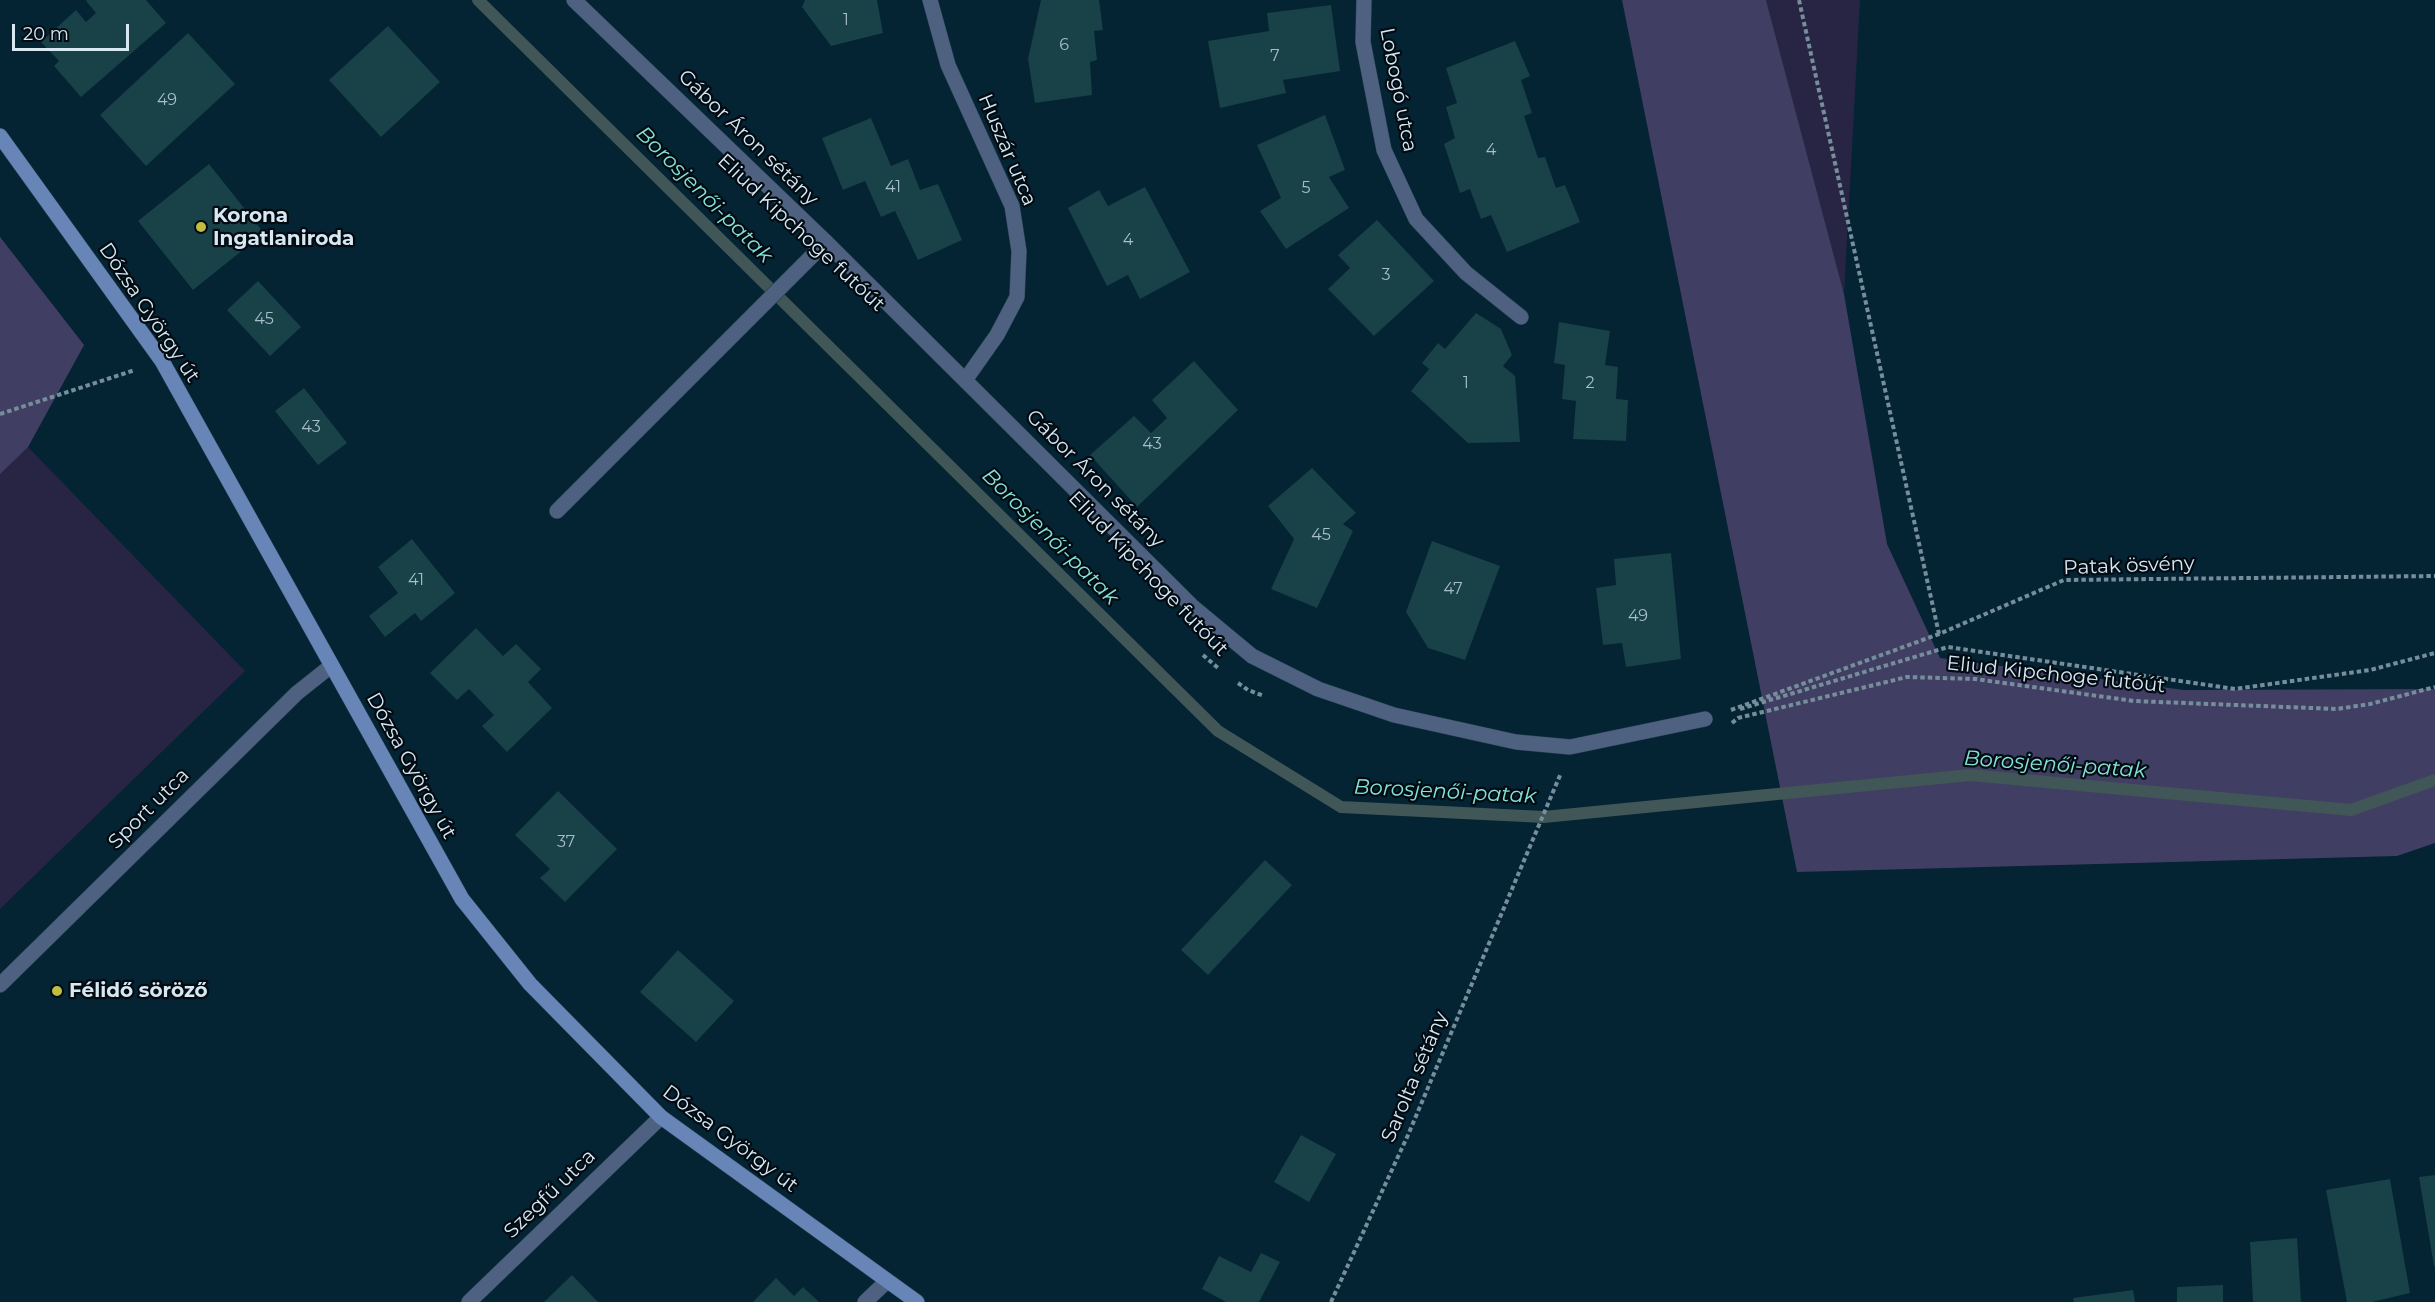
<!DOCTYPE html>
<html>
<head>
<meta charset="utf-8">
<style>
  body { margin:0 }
  #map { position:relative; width:2435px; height:1302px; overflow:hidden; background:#042333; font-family:Montserrat,sans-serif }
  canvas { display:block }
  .scale { position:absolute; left:12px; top:24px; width:117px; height:27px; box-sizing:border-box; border:3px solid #d7e8f3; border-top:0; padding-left:8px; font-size:18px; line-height:21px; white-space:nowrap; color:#d7e8f3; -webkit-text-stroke:4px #020b12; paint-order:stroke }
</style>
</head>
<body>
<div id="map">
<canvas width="2435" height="1302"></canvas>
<div class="scale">20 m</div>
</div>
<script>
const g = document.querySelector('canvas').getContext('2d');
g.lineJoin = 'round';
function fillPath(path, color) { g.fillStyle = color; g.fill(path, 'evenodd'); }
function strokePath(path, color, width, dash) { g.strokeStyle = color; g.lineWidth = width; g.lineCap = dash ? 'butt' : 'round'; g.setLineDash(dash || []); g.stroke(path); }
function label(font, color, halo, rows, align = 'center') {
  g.font = font + ' Montserrat,sans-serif'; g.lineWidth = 4.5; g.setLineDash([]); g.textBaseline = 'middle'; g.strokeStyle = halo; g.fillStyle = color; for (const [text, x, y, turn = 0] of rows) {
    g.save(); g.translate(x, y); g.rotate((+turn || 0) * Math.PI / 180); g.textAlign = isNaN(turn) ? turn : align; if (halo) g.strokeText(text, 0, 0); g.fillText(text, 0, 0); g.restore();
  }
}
const green = new Path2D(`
  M1766,0H1860L1844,294Z
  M0,237L84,345L28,447L245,671L0,909Z`);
const forest = new Path2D(`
  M1622,0H1766L1844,294L1887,544L1940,658L2184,690L2435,689V843L2397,856L1797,872Z
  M0,237L84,345L28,447L0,474Z`);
const stream = new Path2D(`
  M478,0L1218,731L1341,807L1544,817L1970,775L2351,810L2435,780`);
const building = new Path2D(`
  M87,0H146L166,23L81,97L54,66L59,61L41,42L76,10L86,22L96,13L86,1Z
  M805,0H877L883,33L831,46L802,7Z
  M1041,0H1099L1103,30L1094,31L1097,60L1090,62L1092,95L1035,103L1028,59Z
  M1331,5L1340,71L1283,80L1286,93L1220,108L1208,41L1269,31L1267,13Z
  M388,26L440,82L381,137L329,80Z
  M188,33L235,84L146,166L100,115Z
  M1515,41L1530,76L1521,80L1532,113L1524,116L1538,158L1545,157L1556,188L1565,185L1580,222L1507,252L1491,215L1481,219L1470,189L1460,193L1444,144L1455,138L1446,107L1457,103L1446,68Z
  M1325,115L1345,170L1329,177L1349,208L1286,249L1260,211L1281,198L1257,145Z
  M871,118L891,166L908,159L920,190L938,184L962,240L918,260L895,211L881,217L865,181L843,190L822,138Z
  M209,164L264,233L193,290L138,221Z
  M1145,187L1190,272L1140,299L1128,275L1107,286L1068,208L1099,190L1108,206Z
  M1377,220L1434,281L1374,336L1328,289L1350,268L1338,255Z
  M258,281L301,327L270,356L227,310Z
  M1476,313L1501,329L1512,355L1503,366L1515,376L1520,442L1468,443L1411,391L1429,369L1422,363L1438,343L1445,349Z
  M1559,322L1610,331L1605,365L1618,367L1616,399L1628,400L1626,441L1573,439L1576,401L1562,399L1565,365L1554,363Z
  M1194,361L1238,410L1137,507L1090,455L1134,416L1151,433L1167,418L1152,400Z
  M304,388L347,443L318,465L275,411Z
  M1312,468L1356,513L1343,524L1353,531L1317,608L1271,589L1294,539L1268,506Z
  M412,539L455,593L421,621L415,613L385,637L369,616L398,593L378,567Z
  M1432,541L1500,566L1465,660L1428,648L1406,612Z
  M1671,553L1681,659L1626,667L1622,643L1603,645L1596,588L1616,585L1614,559Z
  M476,628L503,656L516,644L541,669L528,682L552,708L507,752L482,726L494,715L469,689L457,700L430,673Z
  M558,791L617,849L565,902L540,878L550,869L515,835Z
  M1265,860L1292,885L1208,975L1181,950Z
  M678,950L734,1001L696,1042L640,992Z
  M1301,1135L1336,1154L1309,1202L1274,1182Z
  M2435,1175V1266H2434L2419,1177Z
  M2390,1179L2410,1293L2372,1302H2347L2326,1190Z
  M2297,1238L2301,1302H2253L2250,1242Z
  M1261,1253L1280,1262L1259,1302H1226L1202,1289L1219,1256L1251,1272Z
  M572,1275L598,1302H544Z
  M776,1278L794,1296L803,1287L819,1302H753Z
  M2223,1285V1302H2177V1287Z
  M2133,1290L2135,1302H2074L2073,1298Z`);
const path = new Path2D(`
  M1799,0L1939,634
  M0,414L135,370
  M1203,655L1218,668
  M1238,683L1248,690L1264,696
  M1740,709L1948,647L2235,689L2370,670L2435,653
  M1731,710L1939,634L2064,580L2435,576
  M1732,723L1738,718L1907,677L1975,679L2134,701L2337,709L2370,704L2435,687
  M1331,1302L1408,1135L1561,773`);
const service = new Path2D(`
  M557,511L826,242`);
const minor = new Path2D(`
  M574,0L826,242L1193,607L1252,656L1318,689L1394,715L1516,742L1570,747L1705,719
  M930,0L948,65L1012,206L1019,251L1017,297L997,335L966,379
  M1364,0L1363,42L1384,150L1416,219L1466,273L1521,317
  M0,985L297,693L331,666
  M469,1302L661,1117
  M865,1302L886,1282`);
const secondary = new Path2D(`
  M0,136L162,361L462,899L530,984L661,1117L917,1302`);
const markers = [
  [201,227,6,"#c0be41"],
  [57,991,6,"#c0be41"]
];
const numberNames = [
  ["1",846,20],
  ["6",1064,45],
  ["7",1275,56],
  ["49",167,100],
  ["4",1491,150],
  ["41",893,187],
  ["5",1306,188],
  ["4",1128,240],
  ["3",1386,275],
  ["45",264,319],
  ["1",1466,383],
  ["2",1590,383],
  ["43",311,427],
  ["43",1152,444],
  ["45",1321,535],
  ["41",416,580],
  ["47",1453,589],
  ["49",1638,616],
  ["37",566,842]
];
const streetNames = [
  ["Lobogó utca",1398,90,79],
  ["Gábor Áron sétány",748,138,44],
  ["Huszár utca",1007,150,67],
  ["Eliud Kipchoge futóút",801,233,43],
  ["Dózsa György út",149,313,56],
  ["Gábor Áron sétány",1095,479,45],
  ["Patak ösvény",2129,566,-2],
  ["Eliud Kipchoge futóút",1148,574,46],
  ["Eliud Kipchoge futóút",2056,675,6],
  ["Dózsa György út",411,766,61],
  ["Sport utca",149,809,-45],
  ["Sarolta sétány",1415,1077,-67],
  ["Dózsa György út",730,1139,37],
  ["Szegfű utca",550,1194,-44]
];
const poiNames = [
  ["Korona",213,216],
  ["Ingatlaniroda",213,239],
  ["Félidő söröző",69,991]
];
const waterNames = [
  ["Borosjenői-patak",704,195,45],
  ["Borosjenői-patak",1050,537,45],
  ["Borosjenői-patak",2055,765,4],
  ["Borosjenői-patak",1445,792,3]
];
fillPath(green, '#282544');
fillPath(forest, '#413e63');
strokePath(stream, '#405657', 12);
fillPath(building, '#184148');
strokePath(service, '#223f4e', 16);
strokePath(minor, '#223f4e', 16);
strokePath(secondary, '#223f4e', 16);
strokePath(path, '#768e9b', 4, [4.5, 3]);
strokePath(service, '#4f6180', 15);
strokePath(minor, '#4f6180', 15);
strokePath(secondary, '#6885b7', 15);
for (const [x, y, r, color] of markers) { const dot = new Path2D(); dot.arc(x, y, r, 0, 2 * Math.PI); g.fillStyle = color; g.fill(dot); strokePath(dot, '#020b12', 2); }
label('16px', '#a7bec8', null, numberNames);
label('20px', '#d7e8f3', '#020b12', streetNames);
label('bold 20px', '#d7e8f3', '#020b12', poiNames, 'left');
label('italic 21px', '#85e3d7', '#020b12', waterNames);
</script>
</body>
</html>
